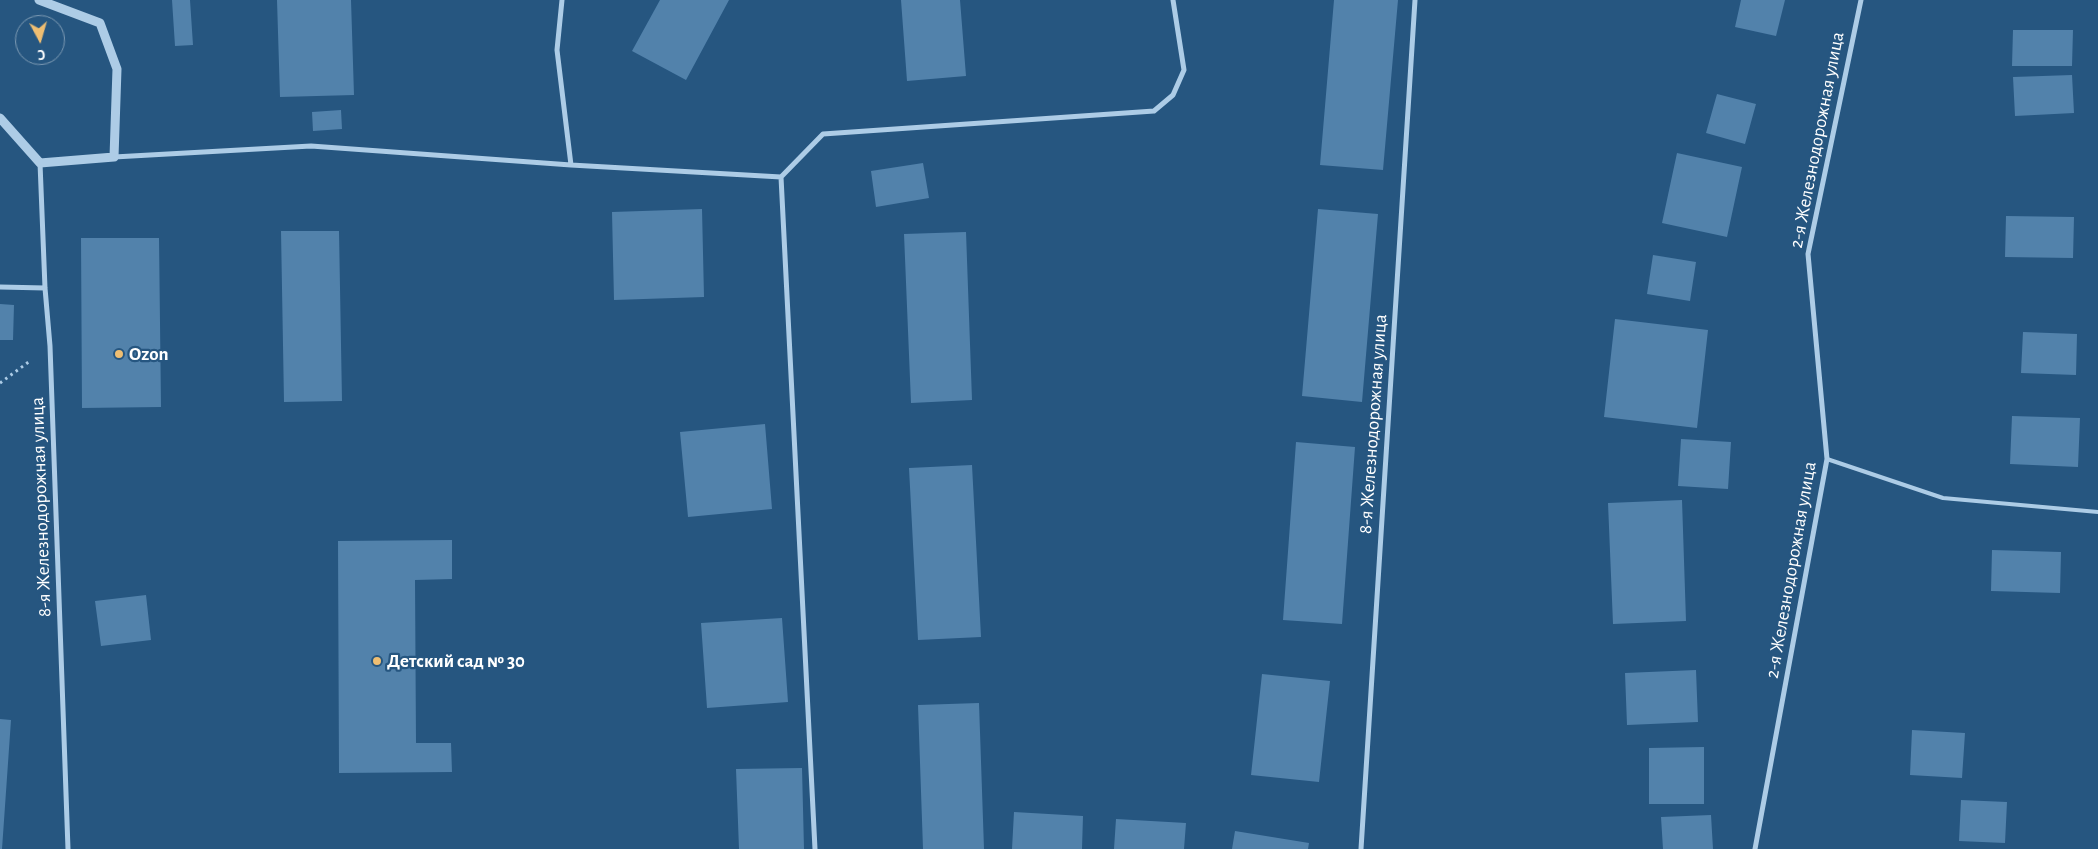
<!DOCTYPE html>
<html>
<head>
<meta charset="utf-8">
<style>
  body { margin:0 }
  #map { position:relative; width:2098px; height:849px; overflow:hidden; background:#265680; font-family:"Alegreya Sans",sans-serif }
  canvas { display:block }
  .north { position:absolute; left:15px; top:15px; width:50px; height:50px; box-sizing:border-box; background:#265680; border:1px solid #7d9ab3; border-radius:50%; rotate:174deg; font-size:14px; font-weight:700; line-height:20px; text-align:center; color:#fff }
  .north::after { content:''; display:block; margin:auto; width:18px; height:22px; background:#efbe72; clip-path:polygon(50% 0,100% 100%,50% 72%,0 100%) }
</style>
</head>
<body>
<div id="map">
<canvas width="2098" height="849"></canvas>
<div class="north">С</div>
</div>
<script>
const g = document.querySelector('canvas').getContext('2d');
g.lineJoin = 'round';
function fillPath(path, color) { g.fillStyle = color; g.fill(path, 'evenodd'); }
function strokePath(path, color, width, dash) { g.strokeStyle = color; g.lineWidth = width; g.lineCap = dash ? 'butt' : 'round'; g.setLineDash(dash || []); g.stroke(path); }
function label(font, color, halo, rows, align = 'center') {
  g.font = font + ' "Alegreya Sans",sans-serif'; g.lineWidth = 4.5; g.setLineDash([]); g.textBaseline = 'middle'; g.strokeStyle = halo; g.fillStyle = color; for (const [text, x, y, turn = 0] of rows) {
    g.save(); g.translate(x, y); g.rotate((+turn || 0) * Math.PI / 180); g.textAlign = isNaN(turn) ? turn : align; if (halo) g.strokeText(text, 0, 0); g.fillText(text, 0, 0); g.restore();
  }
}
const building = new Path2D(`
  M172,0H190L193,45L175,46Z
  M277,0H351L354,95L280,97Z
  M660,0H729L686,80L632,51Z
  M901,0H960L966,76L907,81Z
  M1334,0H1398L1383,170L1320,165Z
  M1741,0H1785L1776,36L1735,27Z
  M2013,30H2073L2072,66H2012Z
  M2072,75L2074,113L2015,116L2013,77Z
  M1717,94L1756,104L1745,144L1706,133Z
  M341,110L342,129L313,131L312,112Z
  M1677,153L1742,167L1727,237L1662,223Z
  M923,163L929,198L876,207L871,171Z
  M702,209L704,297L614,300L612,212Z
  M1318,209L1378,214L1362,402L1302,396Z
  M2006,216L2074,217L2073,258L2005,257Z
  M281,231H339L342,401L284,402Z
  M966,232L972,400L911,403L904,234Z
  M81,238H159L161,407L82,408Z
  M1653,255L1696,262L1690,301L1647,294Z
  M0,304L14,305L13,340H0Z
  M1615,319L1708,330L1697,428L1604,417Z
  M2023,332L2077,334L2076,375L2021,373Z
  M2012,416L2080,418L2078,467L2010,464Z
  M765,424L772,509L688,517L680,432Z
  M1681,439L1731,442L1728,489L1678,486Z
  M1296,442L1355,447L1342,624L1283,620Z
  M972,465L981,637L918,640L909,468Z
  M1682,500L1686,621L1613,624L1608,503Z
  M452,540V579L415,580L416,743H451L452,772L339,773L338,541Z
  M1992,550L2061,552L2060,593L1991,591Z
  M146,595L151,640L101,646L95,601Z
  M782,618L788,702L707,708L701,623Z
  M1696,670L1698,722L1627,725L1625,673Z
  M1262,674L1330,681L1319,782L1251,775Z
  M979,703L984,849H923L918,705Z
  M0,719L11,720L2,849H0Z
  M1912,730L1965,733L1962,778L1910,775Z
  M1704,747V804H1649V748Z
  M802,768L804,849H739L736,769Z
  M1961,800L2007,802L2005,843L1959,841Z
  M1014,812L1083,816L1082,849H1012Z
  M1711,815L1713,849H1663L1661,817Z
  M1116,819L1186,823L1184,849H1114Z
  M1235,831L1309,843L1308,849H1232Z`);
const path = new Path2D(`
  M0,383L30,361`);
const service = new Path2D(`
  M1827,459L1943,498L2098,512`);
const minor = new Path2D(`
  M562,0L557,50L571,165
  M114,157L311,146L571,165L781,177L823,134L1154,111L1173,95L1184,70L1173,0
  M40,163L45,288L50,346L68,849
  M781,177L815,849
  M0,287L45,288
  M1361,849L1415,0
  M1755,849L1827,459L1808,254L1861,0`);
const tertiary = new Path2D(`
  M0,118L40,163L114,157L117,69L100,23L39,0`);
const markers = [
  [119,354,5,"#efbe72"],
  [377,661,5,"#efbe72"]
];
const streetNames = [
  ["2-я Железнодорожная улица",1817,140,-79],
  ["8-я Железнодорожная улица",1373,424,-86],
  ["8-я Железнодорожная улица",41,507,-92],
  ["2-я Железнодорожная улица",1791,570,-80]
];
const poiNames = [
  ["Ozon",129,354],
  ["Детский сад № 30",387,661]
];
fillPath(building, '#5282ab');
strokePath(path, '#adcce6', 3, [2.5, 4]);
strokePath(service, '#adcce6', 4);
strokePath(minor, '#adcce6', 5);
strokePath(tertiary, '#adcce6', 9);
for (const [x, y, r, color] of markers) { const dot = new Path2D(); dot.arc(x, y, r, 0, 2 * Math.PI); g.fillStyle = color; g.fill(dot); strokePath(dot, '#265680', 2); }
label('19px', '#fff', '#265680', streetNames);
label('bold 19px', '#fff', '#265680', poiNames, 'left');
</script>
</body>
</html>
